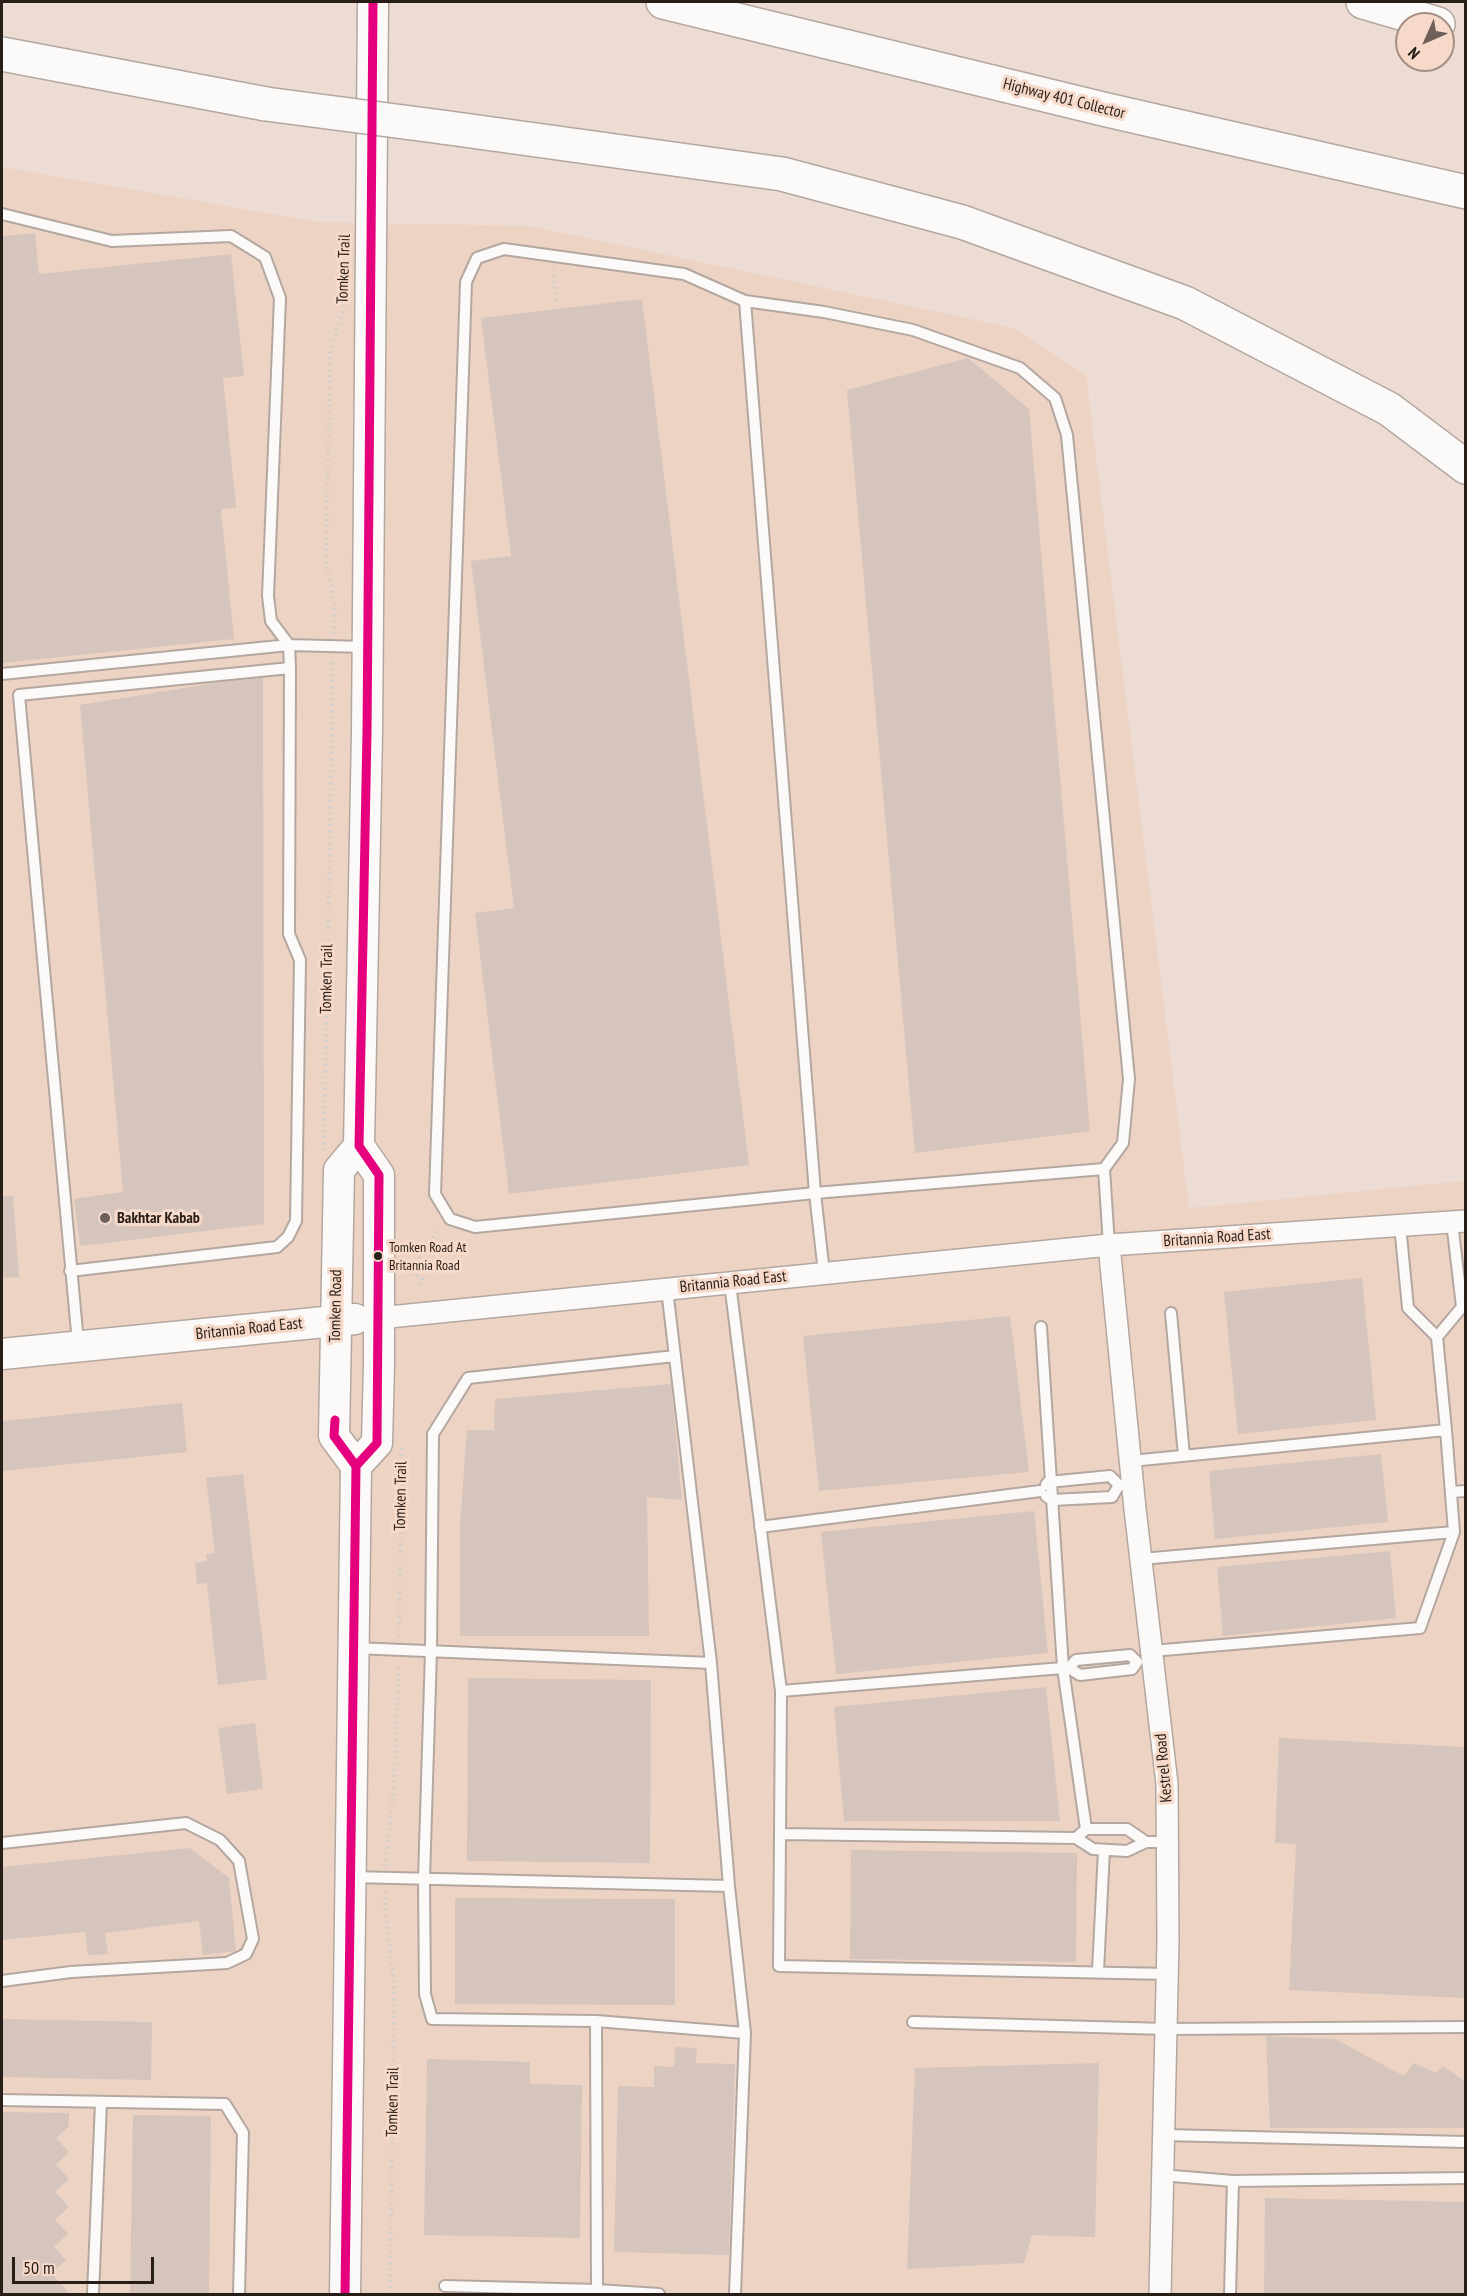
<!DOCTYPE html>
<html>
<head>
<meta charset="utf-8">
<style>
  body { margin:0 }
  #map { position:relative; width:1467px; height:2296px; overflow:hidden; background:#ecdcd4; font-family:"PT Sans Narrow",sans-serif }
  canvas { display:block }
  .frame { position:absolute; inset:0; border:3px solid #281e18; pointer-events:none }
  .north { position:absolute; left:1395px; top:12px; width:60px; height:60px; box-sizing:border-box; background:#f6d9c9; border:2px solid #a48e82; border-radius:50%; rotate:225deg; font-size:16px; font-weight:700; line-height:24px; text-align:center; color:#281e18 }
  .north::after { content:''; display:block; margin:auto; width:21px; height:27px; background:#6d605a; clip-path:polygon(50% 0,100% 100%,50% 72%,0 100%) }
  .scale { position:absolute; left:12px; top:2257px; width:142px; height:27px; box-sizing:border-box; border:3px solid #281e18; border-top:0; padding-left:8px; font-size:18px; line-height:21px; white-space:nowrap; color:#281e18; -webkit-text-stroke:4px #f6d9c9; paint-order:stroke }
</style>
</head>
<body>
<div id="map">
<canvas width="1467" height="2296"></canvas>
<div class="frame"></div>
<div class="north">N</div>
<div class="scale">50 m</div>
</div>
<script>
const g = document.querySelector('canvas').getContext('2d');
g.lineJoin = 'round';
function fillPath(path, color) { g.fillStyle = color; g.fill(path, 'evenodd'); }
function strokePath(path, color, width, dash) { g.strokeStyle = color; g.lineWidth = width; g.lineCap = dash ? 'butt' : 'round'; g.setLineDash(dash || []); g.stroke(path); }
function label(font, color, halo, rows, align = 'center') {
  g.font = font + ' "PT Sans Narrow",sans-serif'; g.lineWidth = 6; g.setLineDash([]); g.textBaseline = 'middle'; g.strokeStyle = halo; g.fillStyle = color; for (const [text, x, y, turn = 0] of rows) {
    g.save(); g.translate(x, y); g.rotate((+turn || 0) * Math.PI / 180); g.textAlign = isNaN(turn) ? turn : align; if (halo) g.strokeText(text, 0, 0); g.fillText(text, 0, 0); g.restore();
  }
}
const built = new Path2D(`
  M2,167L319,222L530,226L1014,328L1086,375L1189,1208L1465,1181V2294H2Z`);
const building = new Path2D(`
  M35,233L39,274L231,254L244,376L223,378L236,508L221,509L234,639L2,663V236Z
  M642,299L749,1165L509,1194L475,913L514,908L471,561L511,556L481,318Z
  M968,358L1029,409L1090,1131L915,1153L847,390Z
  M263,678L264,1224L80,1246L74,1199L123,1192L80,705L221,682Z
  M2,1196H13L19,1277L2,1278Z
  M1362,1278L1376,1420L1238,1434L1224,1292Z
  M1010,1316L1029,1472L819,1491L803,1336Z
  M671,1384L682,1500L647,1497L649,1636H460V1525L467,1430H494L495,1399Z
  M182,1403L187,1452L2,1471V1421Z
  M1381,1454L1388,1522L1215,1539L1209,1471Z
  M243,1474L267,1679L218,1685L207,1583L197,1584L195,1563L207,1561L206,1554L215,1553L206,1478Z
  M1034,1511L1048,1653L836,1674L821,1532Z
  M1390,1551L1396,1618L1223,1636L1217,1567Z
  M468,1678L651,1680L650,1863L467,1861Z
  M1046,1687L1060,1821H844L834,1707Z
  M255,1723L263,1789L227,1794L218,1728Z
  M1279,1738L1466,1747V1998L1289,1990L1296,1844L1275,1843Z
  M190,1848L229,1878L236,1951L203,1955L199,1921L105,1933L108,1954L88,1955L85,1932L2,1940V1867Z
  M851,1850L1077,1853L1076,1962L850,1959Z
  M455,1898L675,1899V2005L455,2004Z
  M2,2019L152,2022L151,2080L2,2077Z
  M1266,2036L1335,2039L1404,2076L1414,2063L1436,2073L1443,2066L1466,2082V2128H1270Z
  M675,2047L697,2048L696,2063L735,2064L729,2255L614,2252L618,2086L654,2087V2066L674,2067Z
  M427,2059L530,2062V2084L582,2085L580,2238L424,2235Z
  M1099,2063L1095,2237L1032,2235L1024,2263L907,2269L915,2068Z
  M2,2112L69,2113V2126L56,2138L69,2152L56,2165L69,2179L55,2192L69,2207L55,2220L68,2234L54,2247L66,2260L51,2273L71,2295H2Z
  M133,2115L211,2116L209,2295H130Z
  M1265,2198L1466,2202V2295H1264Z`);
const path = new Path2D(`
  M553,269L556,302
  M334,634L335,605L326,563L330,352L344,307V278
  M324,1150L333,659
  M419,1285L422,1279L411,1272L439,1228
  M399,1636L402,1445
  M385,1866L394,1785L399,1664
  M385,1891V1911L394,1984L390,2294`);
const lane = new Path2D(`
  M2,214L112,241L231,236L265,257L280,298L268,596L271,621L289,645L290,668L289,934L300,960L296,1221L288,1237L277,1247L70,1271
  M745,301L815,1193L1104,1169
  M2,674L289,645L365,647
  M1400,1225L1408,1308L1437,1337L1462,1307L1452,1222
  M824,1273L815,1193L475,1227L450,1219L435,1194L466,282L477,258L504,249L684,274L745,301L824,312L913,330L1020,368L1055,398L1067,435L1129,1079L1123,1143L1104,1169L1109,1245
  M730,1283L781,1691L780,1834
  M667,1289L711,1663L729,1886L745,2033
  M1171,1313L1184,1456
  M1041,1327L1063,1668H1069L1080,1675L1132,1669L1137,1662L1130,1655L1076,1660L1069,1668
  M1437,1337L1446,1430
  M78,1343L19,695L290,668
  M1131,1461L1446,1430L1454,1532L1141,1559
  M1046,1485L1048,1482L1110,1476L1119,1485H1133
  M1451,1492L1466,1491
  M1046,1496L1052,1500L1112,1497L1119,1485
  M760,1527L1040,1491
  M355,1648L711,1663
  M1152,1651L1420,1628L1454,1532
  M781,1691L1063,1668L1086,1829
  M1076,1838L780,1834L779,1966L1168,1974
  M1146,1842L1127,1829H1086L1076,1838L1093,1849L1127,1851L1146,1842H1167
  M2,1843L186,1823L220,1840L239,1861L253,1939L246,1954L227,1963L71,1972L2,1981
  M352,1877L729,1886
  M1098,1971L1104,1850
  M596,2021L745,2033L735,2294
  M913,2022L1166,2029L1466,2027
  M2,2100L225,2104L243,2133L239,2294
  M1163,2135L1466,2142
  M1161,2175L1233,2181L1230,2294
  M1233,2181L1466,2178
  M445,2286L597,2290L659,2294
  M93,2294L101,2103
  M597,2294L596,2021L432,2019L425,1994L424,1879L431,1651L433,1434L468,1378L675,1356`);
const street = new Path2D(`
  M1109,1245L1135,1509L1167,1784L1168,1941L1160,2294
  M379,1318L1109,1245L1466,1221`);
const secondary = new Path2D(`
  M2,1354L355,1319
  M356,1466L377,1443L379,1365V1175L359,1146L367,732L373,2
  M345,2294L356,1466L334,1436L339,1170L359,1146`);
const highway = new Path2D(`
  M663,2L1107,110L1466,192
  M1363,2L1438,24
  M2,54L266,104
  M442,127L782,174L962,222L1185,303L1389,409L1466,467`);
const highwayBridge = new Path2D(`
  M266,104L442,127`);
const bus1 = new Path2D(`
  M335,1420L334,1436L356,1466L345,2294
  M356,1466L377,1443L379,1175L359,1146L367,732L373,2`);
const markers = [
  [105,1218,6,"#6d605a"],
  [378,1256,5,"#281e18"]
];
const busNames = [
  ["Tomken Road At",389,1248],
  ["Britannia Road",389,1266]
];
const streetNames = [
  ["Highway 401 Collector",1064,99,14],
  ["Tomken Trail",344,269,-88],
  ["Tomken Trail",327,979,-89],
  ["Britannia Road East",1217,1238,-4],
  ["Britannia Road East",733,1282,-6],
  ["Tomken Road",336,1306,-89],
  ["Britannia Road East",249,1329,-6],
  ["Tomken Trail",401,1496,-89],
  ["Kestrel Road",1164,1768,-95],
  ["Tomken Trail",393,2102,-89]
];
const poiNames = [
  ["Bakhtar Kabab",117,1218]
];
fillPath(built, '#edd3c4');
fillPath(building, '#d6c5bc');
strokePath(lane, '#b3a7a0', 14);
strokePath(street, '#b3a7a0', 24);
strokePath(secondary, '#b3a7a0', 33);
strokePath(highway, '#b3a7a0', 36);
strokePath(path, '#d1cdca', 4, [1.5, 4.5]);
strokePath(lane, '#fcfaf9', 10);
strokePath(street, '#fcfaf9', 21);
strokePath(secondary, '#fcfaf9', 30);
strokePath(highway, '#fcfaf9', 33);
strokePath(highwayBridge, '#b3a7a0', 36, []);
strokePath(highwayBridge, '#fcfaf9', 33);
strokePath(bus1, '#e5007d', 9);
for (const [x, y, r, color] of markers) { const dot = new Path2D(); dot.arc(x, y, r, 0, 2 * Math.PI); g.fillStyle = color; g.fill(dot); strokePath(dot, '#f6d9c9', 2); }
label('14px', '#281e18', '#f6d9c9', busNames, 'left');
label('16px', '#281e18', '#f6d9c9', streetNames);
label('bold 16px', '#281e18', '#f6d9c9', poiNames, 'left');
</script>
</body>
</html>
